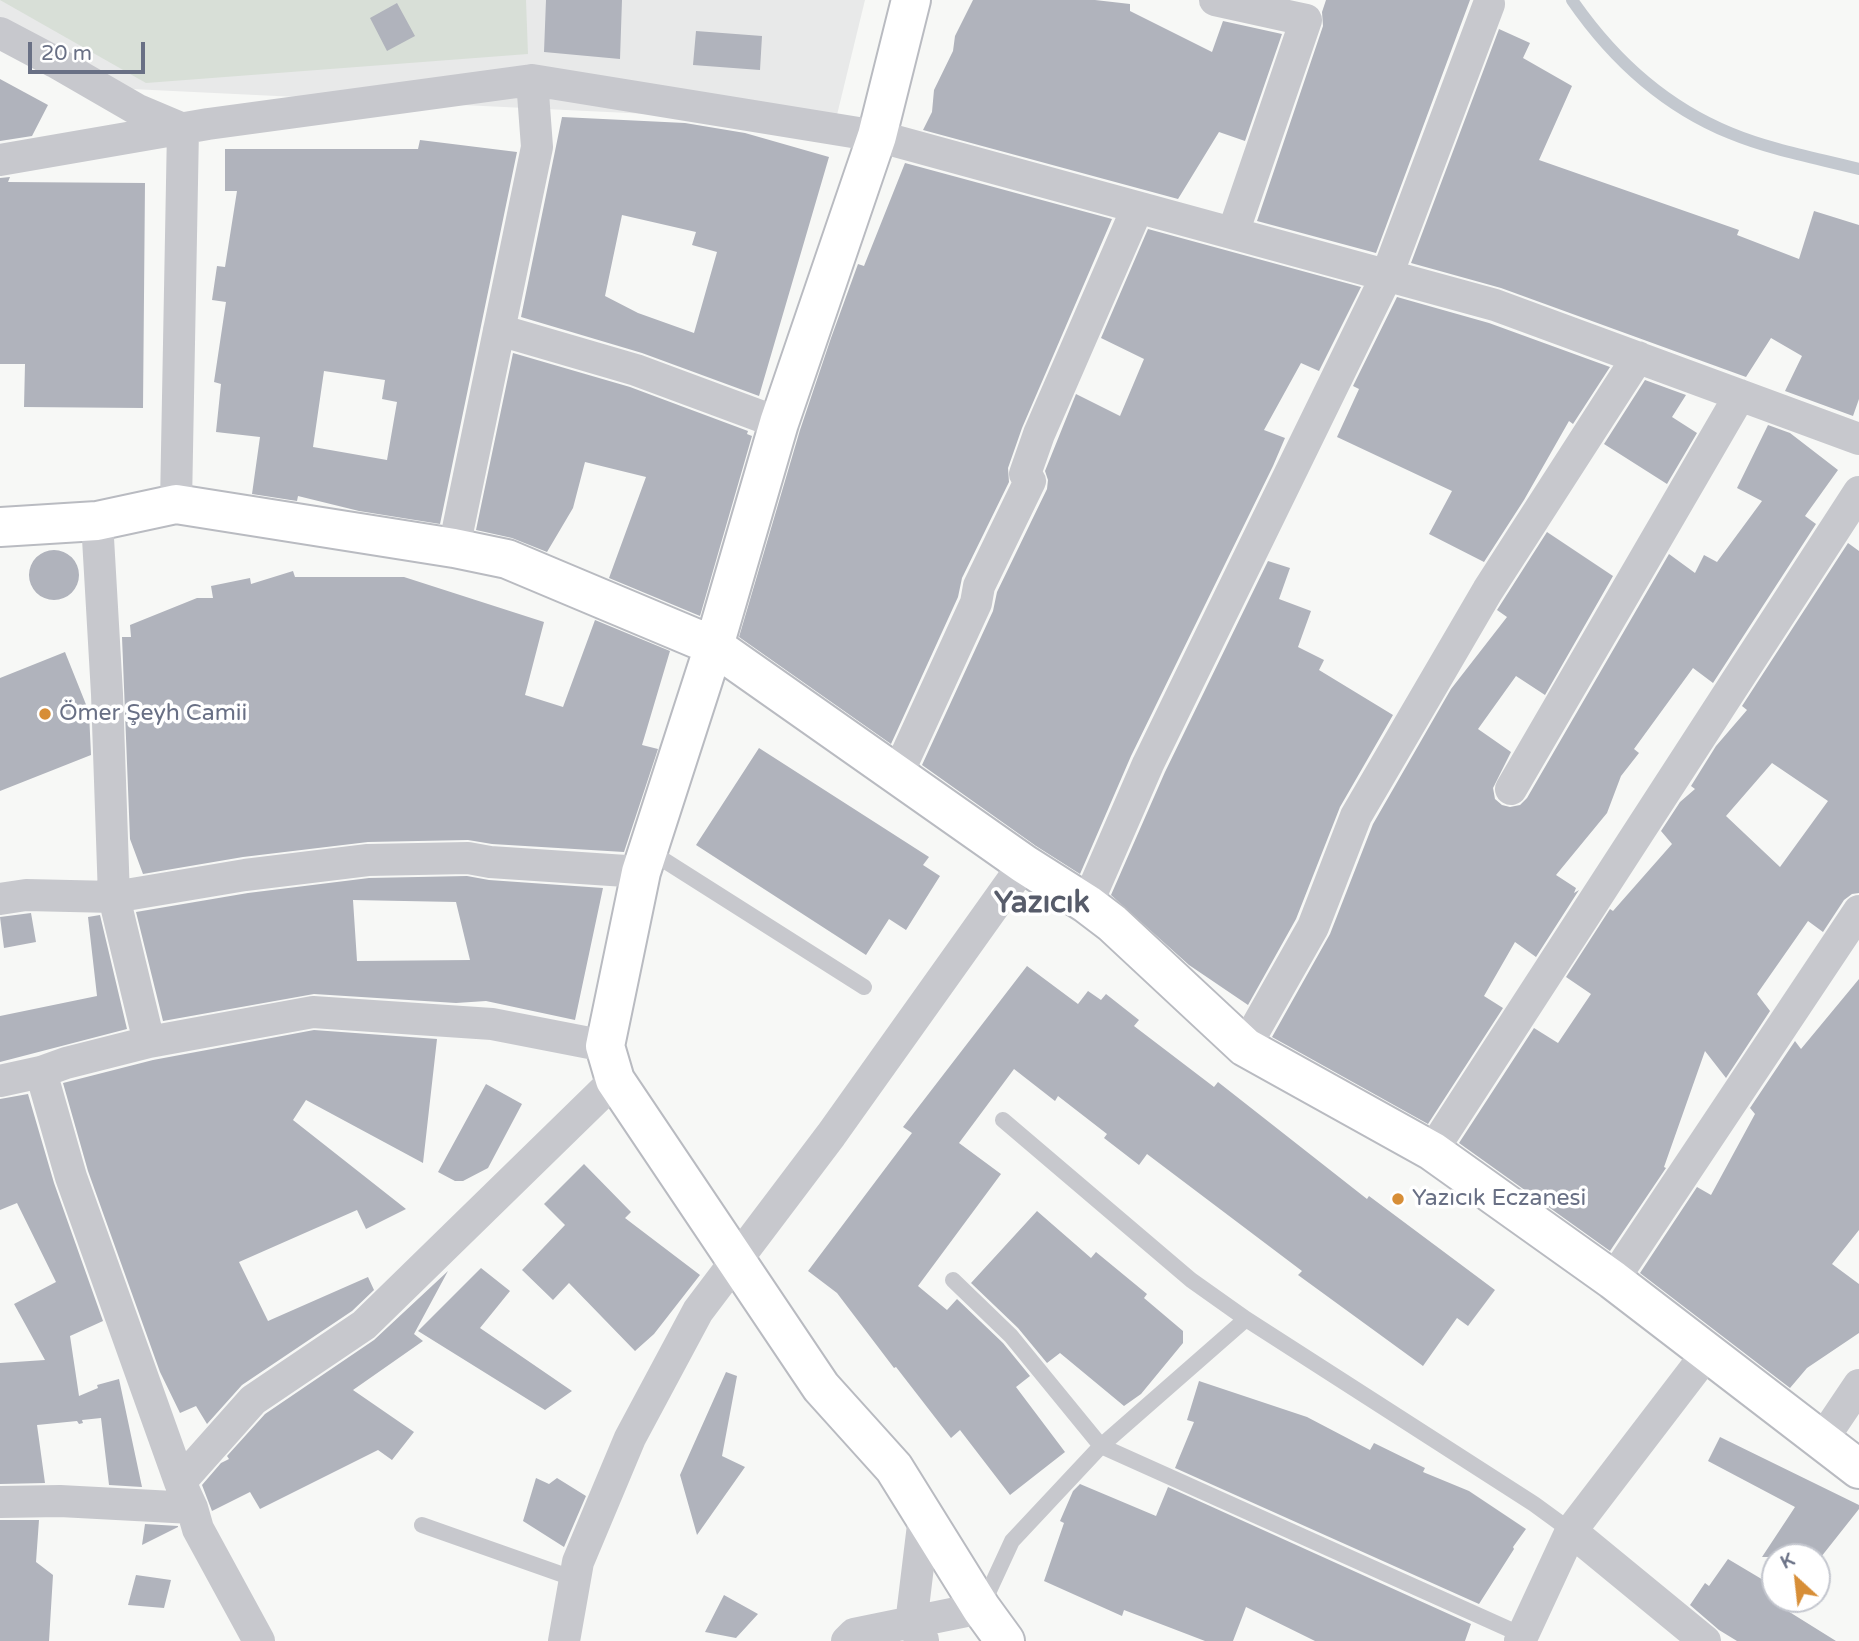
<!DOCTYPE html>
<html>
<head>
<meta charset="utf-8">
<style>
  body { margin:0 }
  #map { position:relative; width:1859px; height:1641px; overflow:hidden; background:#f7f8f6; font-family:"Varela Round",sans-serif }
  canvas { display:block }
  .north { position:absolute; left:1761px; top:1543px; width:70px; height:70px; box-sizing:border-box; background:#fff; border:2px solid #c3c6ce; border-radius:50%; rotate:333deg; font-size:19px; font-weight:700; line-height:28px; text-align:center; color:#697085 }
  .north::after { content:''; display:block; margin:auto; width:24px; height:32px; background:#d78e37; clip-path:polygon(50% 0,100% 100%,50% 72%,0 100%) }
  .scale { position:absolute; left:28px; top:42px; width:117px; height:32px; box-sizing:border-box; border:4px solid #697085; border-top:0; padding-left:9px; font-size:21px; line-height:24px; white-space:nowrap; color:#697085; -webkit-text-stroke:5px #fff; paint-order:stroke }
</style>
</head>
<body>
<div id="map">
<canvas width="1859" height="1641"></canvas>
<div class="north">K</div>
<div class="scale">20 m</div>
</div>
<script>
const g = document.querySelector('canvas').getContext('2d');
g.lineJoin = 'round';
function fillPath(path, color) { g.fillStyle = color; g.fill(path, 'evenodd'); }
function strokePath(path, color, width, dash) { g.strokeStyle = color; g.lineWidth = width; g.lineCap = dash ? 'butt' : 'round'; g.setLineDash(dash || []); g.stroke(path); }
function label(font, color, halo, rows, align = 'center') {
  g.font = font + ' "Varela Round",sans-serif'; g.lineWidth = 7; g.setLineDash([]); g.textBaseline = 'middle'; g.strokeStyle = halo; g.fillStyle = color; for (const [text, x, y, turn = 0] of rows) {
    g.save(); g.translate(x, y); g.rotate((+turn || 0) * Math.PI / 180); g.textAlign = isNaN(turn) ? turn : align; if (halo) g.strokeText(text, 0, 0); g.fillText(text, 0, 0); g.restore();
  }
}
const built = new Path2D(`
  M0,0H865L835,123L111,88L0,36Z`);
const green = new Path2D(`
  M0,0H526L528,54L146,83Z`);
const stream = new Path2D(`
  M1572,0C1612,58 1664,106 1730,133C1771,150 1816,158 1859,169`);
const building = new Path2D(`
  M546,0H622L620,59L544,52Z
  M973,0H1095L1130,4V11L1212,52L1223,21L1282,34L1245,141L1219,132L1178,199L923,130L932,112L934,90L953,51L955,36Z
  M1326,0H1470L1376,253L1257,221L1323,26L1322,12Z
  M397,3L415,36L387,51L370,18Z
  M1499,29L1530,43L1523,58L1572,86L1539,160L1739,230L1737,235L1799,259L1814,211L1859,225V399L1853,416L1785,391L1802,356L1771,338L1746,377L1501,288L1411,263Z
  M696,31L762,36L760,70L693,65Z
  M0,79L48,105L32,136L0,141Z
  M562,117L685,123L745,133L829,157L759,396L642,353L521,317ZM622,215L696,232L692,245L717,252L694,333L638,313L605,296Z
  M420,140L517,152L440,524L359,511L298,496L297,501L252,494L260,437L216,432L221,384L214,382L226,302L212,300L217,266L225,267L237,191H225V149H418ZM324,371L385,380L382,399L397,402L387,460L313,447Z
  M905,163L1112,219L1022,428L1008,468L1009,482L962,578L958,597L891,744L739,637L800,430L831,338L858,264L864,266Z
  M10,177L8,182L145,183L143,408L24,407L25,364H0V178Z
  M1148,229L1361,287L1319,371L1301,363L1264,430L1285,438L1273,466L1131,756L1080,874L1036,846L922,765L993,611L997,592L1047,489L1048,480L1045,471L1076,394L1120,416L1144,359L1101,338Z
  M1397,297L1489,323L1610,367L1573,424L1569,421L1524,500L1484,562L1429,534L1452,491L1337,437L1359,389L1353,386Z
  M513,353L630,387L748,431L747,434L752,436L700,616L609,578L646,477L585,462L573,508L547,552L512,538L476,530Z
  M1645,380L1686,395L1672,417L1697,433L1667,484L1604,444Z
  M1768,425L1790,433L1838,470L1805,516L1816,524L1713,683L1693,668L1634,749L1639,753L1621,776L1607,813L1556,875L1576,888L1574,893L1579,890L1536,957L1515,942L1484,996L1503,1008L1428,1124L1272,1037L1330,934L1373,824L1451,689L1507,617L1497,610L1547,532L1613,576L1545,695L1516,676L1478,729L1511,752L1493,788L1495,799L1502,805L1510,807L1520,805L1527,798L1669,554L1695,573L1704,555L1717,562L1762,501L1737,488Z
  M1848,543L1859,551V893L1852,894L1844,900L1823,932L1808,921L1757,994L1770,1011L1726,1078L1705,1051L1664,1167L1666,1168L1610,1251L1459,1143L1534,1028L1558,1043L1591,994L1566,977L1610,909L1613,911L1672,844L1661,831L1680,802L1695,789L1691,786L1716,746L1747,710L1742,706ZM1772,763L1828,801L1780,867L1726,816Z
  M29 575a25 25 0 1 1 50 0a25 25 0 1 1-50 0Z
  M1268,561L1290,568L1279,599L1311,611L1298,647L1324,660L1319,670L1393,715L1340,807L1296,919L1248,1005L1189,965L1111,895L1165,772Z
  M293,571L295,577H404L544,622L525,695L563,707L595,620L670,651L642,745L658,749L624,852L492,844L468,840L368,842L243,857L143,874L130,839L122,637H131L130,625L197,598H213L211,586L250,578L251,584Z
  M65,652L89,712L91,755L0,791V678Z
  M759,748L929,857L923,865L940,876L906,930L889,919L866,955L696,845Z
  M467,876L489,880L603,888L575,1020L486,1001L456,1003L314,994L163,1021L136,912L248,893L369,878ZM353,900L456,902L470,960L357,961Z
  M31,913L36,942L4,948L0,917Z
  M100,915L127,1029L0,1062V1016L97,996L88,917Z
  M1027,966L1078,1004L1088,991L1101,1000L1106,994L1139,1020L1134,1026L1214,1087L1218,1082L1367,1199L1369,1196L1495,1290L1468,1326L1457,1318L1423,1366L1298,1275L1302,1271L1147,1154L1139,1165L1104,1138L1107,1134L1058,1096L1055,1101L1014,1069L959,1143L1001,1174L918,1286L947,1310L957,1299L1003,1343L1030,1376L1016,1387L1065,1452L1010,1495L960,1430L951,1438L896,1367L894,1368L837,1293L808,1271L912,1133L903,1127Z
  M1859,979V1230L1832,1264L1859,1284V1333L1807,1368L1790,1388L1640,1273L1697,1187L1711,1195L1755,1114L1750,1108L1795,1041L1801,1049Z
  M314,1030L437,1039L423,1163L306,1100L293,1120L406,1209L366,1229L357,1210L239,1262L268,1321L368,1277L374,1290L352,1311L242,1385L207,1424L196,1406L180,1413L160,1372L88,1171L63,1083L153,1060Z
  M486,1084L522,1104L488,1168L463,1181H455L438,1172Z
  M28,1094L54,1183L103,1321L70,1336L79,1396L98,1388L97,1385L119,1379L142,1487L109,1485L101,1418L82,1420L83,1423L79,1424L77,1421L37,1425L45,1483L0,1484V1363L45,1360L14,1304L56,1282L17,1203L0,1210V1099Z
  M584,1164L631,1212L625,1218L700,1275L654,1334L635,1351L569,1283L553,1300L522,1270L565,1225L544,1204Z
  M1037,1211L1091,1258L1096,1252L1147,1294L1144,1298L1183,1331V1343L1141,1394L1124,1406L1060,1353L1047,1363L1018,1328L971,1283Z
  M481,1268L510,1291L480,1328L572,1391L545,1410L418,1331Z
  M448,1271L414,1334L423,1341L353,1390L414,1432L392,1460L378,1450L260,1509L250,1492L212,1511L202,1485L221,1463L229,1459L227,1456L265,1414L374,1340Z
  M726,1372L737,1376L722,1456L745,1467L697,1535L680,1475Z
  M1199,1381L1307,1417L1370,1450L1374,1443L1425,1468L1423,1472L1469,1491L1526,1529L1513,1547L1514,1549L1479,1604L1175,1468L1194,1422L1187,1420Z
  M1720,1437L1859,1505V1509L1821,1557H1762L1795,1507L1708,1461Z
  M536,1478L549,1484L557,1478L586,1496L564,1547L523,1521Z
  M1080,1484L1156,1516L1168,1487L1471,1624L1465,1641H1315L1246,1607L1233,1641H1205L1124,1610L1122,1616L1044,1581L1064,1523L1060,1521L1073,1491Z
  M0,1520H39L36,1562L53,1575L49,1641H0Z
  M145,1524L178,1526V1527L142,1545Z
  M1728,1559L1775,1587V1603L1836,1641H1737L1719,1630L1690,1605L1705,1583L1709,1586Z
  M136,1575L171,1580L164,1608L128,1605Z
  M724,1595L758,1614L736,1638L705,1632Z`);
const lane = new Path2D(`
  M648,850L864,987
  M1003,1120L1191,1280L1246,1319L1534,1504L1571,1531
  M953,1280L1011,1336L1101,1446L1522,1635
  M422,1525L575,1579
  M982,1606L1012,1541L1101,1446L1246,1319`);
const street = new Path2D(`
  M1215,0L1306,20L1233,233
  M0,33L55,62L138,110L183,129L176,504
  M0,160L208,124L532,80L877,136L1495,305L1859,439
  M499,330L636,370L779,423
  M97,521L107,694L114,897L149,1042
  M454,548L537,147L532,80
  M897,775L976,603L979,586L1030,481L1025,474L1039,434L1137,209
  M1511,789L1740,395
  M0,899L26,895L114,897L245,875L368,860L468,858L490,862L641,872
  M1087,904L1148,764L1387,275L1489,4
  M1245,1047L1313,927L1356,816L1488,590L1638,357
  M41,1072L71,1177L180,1482L192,1508L198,1529L259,1641
  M0,1081L41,1072L66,1063L149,1042L313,1012L492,1024L605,1046
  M1432,1151L1859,492
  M1613,1280L1859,911
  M1822,1440L1859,1385
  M180,1482L253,1400L364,1325L615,1080
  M0,1502L60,1501L192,1508
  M1571,1531L1705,1641
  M923,1640L911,1624L924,1517
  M564,1641L578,1562L630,1438L698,1311L831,1135L1024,864
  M847,1641L854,1634L981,1608
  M1520,1641L1571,1531L1708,1352`);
const secondary = new Path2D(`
  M911,0L877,136L779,423L714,646L641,872L605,1046L615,1080L821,1387L894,1468L981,1608L1005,1641
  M0,527L97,521L176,504L454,548L507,559L714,646L1024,864L1087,904L1112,923L1245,1047L1432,1151L1613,1280L1859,1469`);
const markers = [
  [45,714,7,"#d78e37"],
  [1398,1199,7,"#d78e37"]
];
const poiNames = [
  ["Ömer Şeyh Camii",59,714],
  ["Yazıcık Eczanesi",1412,1199]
];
const districtNames = [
  ["Yazıcık",1042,904]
];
fillPath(built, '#e8e9e9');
fillPath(green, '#d8dfd7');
strokePath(stream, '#c3c8cf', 12);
fillPath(building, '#b0b3bc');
strokePath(secondary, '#b9bbc1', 42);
strokePath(lane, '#c7c8cd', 16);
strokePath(street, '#c7c8cd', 32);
strokePath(secondary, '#fff', 38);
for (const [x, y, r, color] of markers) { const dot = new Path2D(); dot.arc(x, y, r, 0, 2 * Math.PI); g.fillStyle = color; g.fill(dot); strokePath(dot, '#fff', 2.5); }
label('23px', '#697085', '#fff', poiNames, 'left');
label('bold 30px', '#575c6a', '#fff', districtNames);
</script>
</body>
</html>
